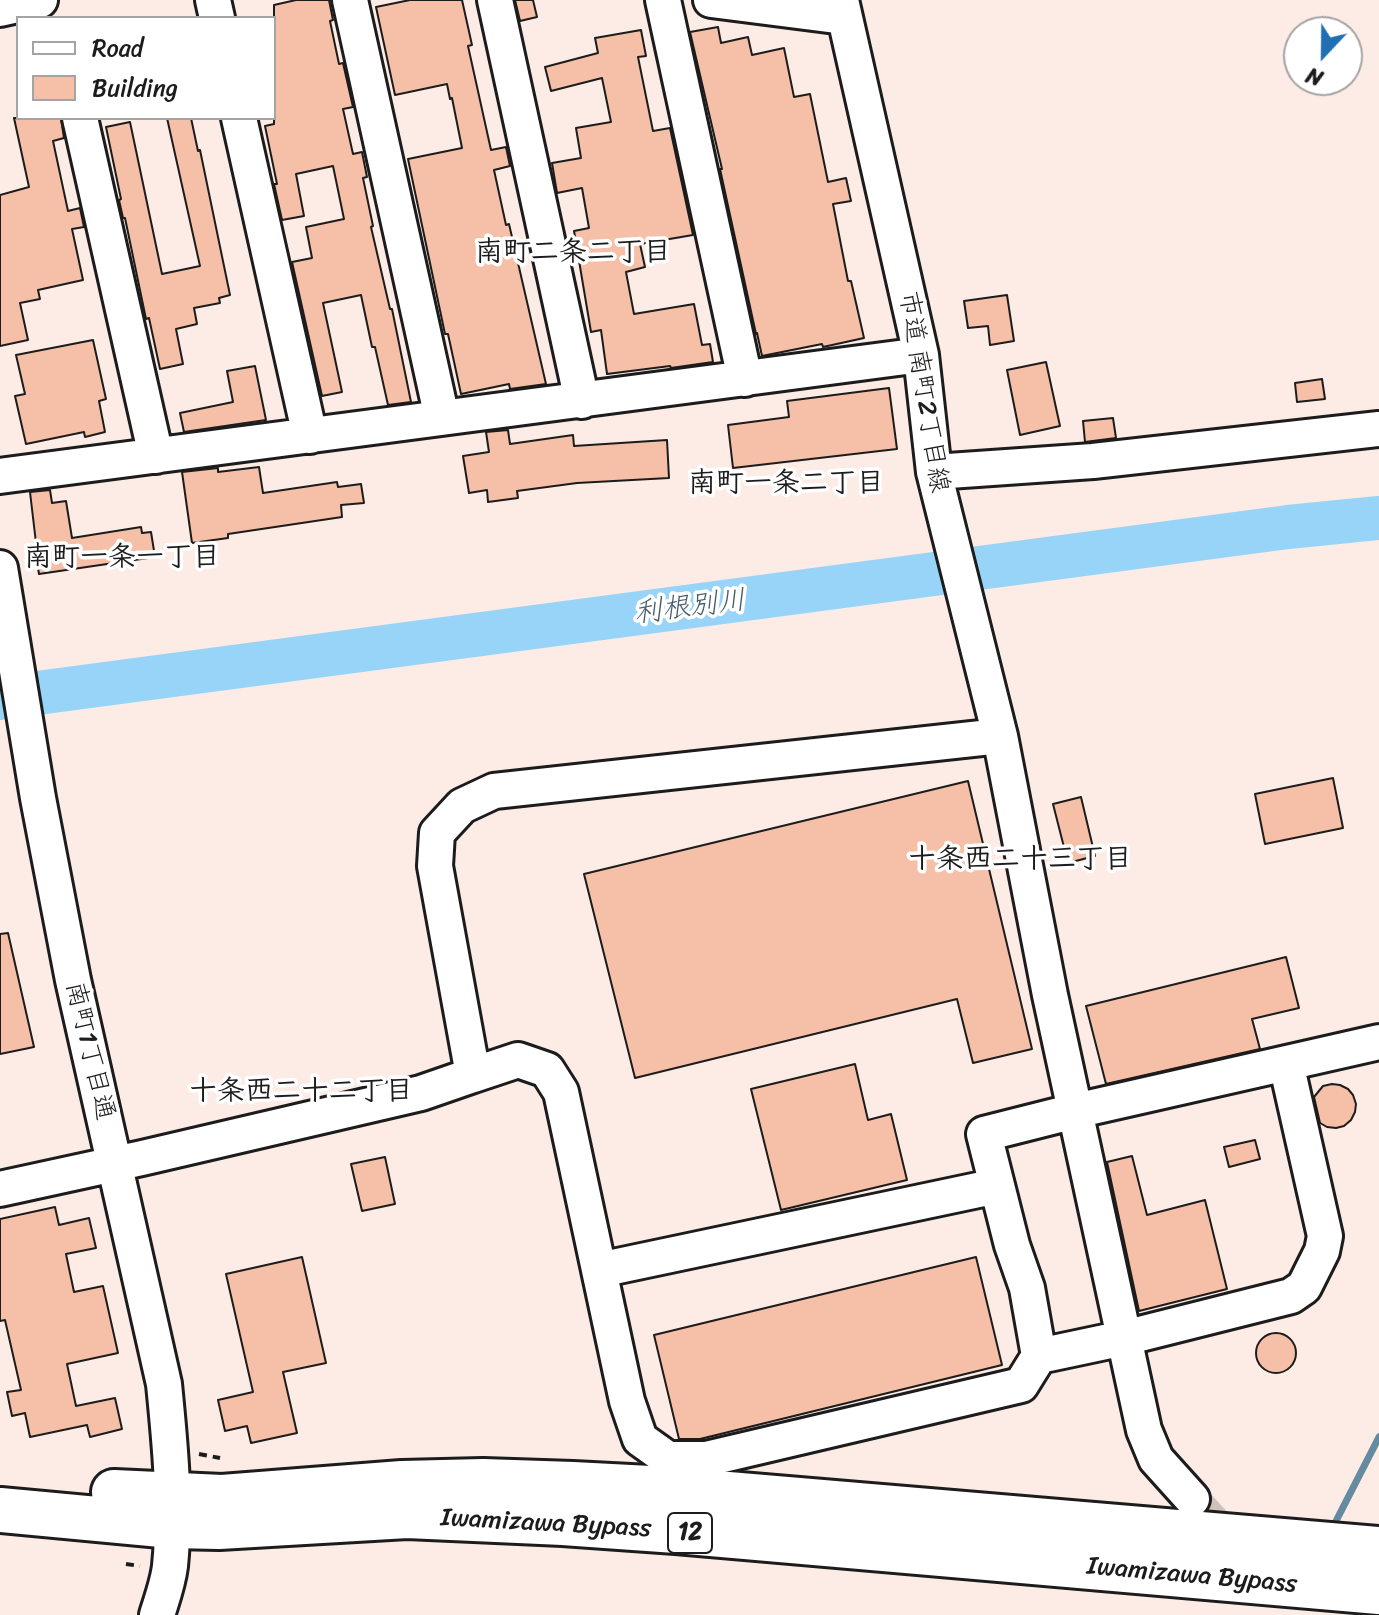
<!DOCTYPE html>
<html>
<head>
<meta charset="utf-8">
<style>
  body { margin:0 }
  #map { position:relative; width:1379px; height:1615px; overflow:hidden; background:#fcece5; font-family:Sriracha,sans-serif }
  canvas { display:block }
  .legend { position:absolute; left:16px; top:16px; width:260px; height:104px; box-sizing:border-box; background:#fff; border:2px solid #a4a4a4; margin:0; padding:10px 14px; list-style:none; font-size:24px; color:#1c1c1c }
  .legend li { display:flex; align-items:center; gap:16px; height:40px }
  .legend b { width:40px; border:2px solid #a4a4a4 }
  .north { position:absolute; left:1283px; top:16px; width:80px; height:80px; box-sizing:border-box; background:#fff; border:2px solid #a4a4a4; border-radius:50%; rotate:202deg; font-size:22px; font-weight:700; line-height:32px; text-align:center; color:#1c1c1c }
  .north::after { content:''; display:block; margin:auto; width:28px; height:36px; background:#1f6fb2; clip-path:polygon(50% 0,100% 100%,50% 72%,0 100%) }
</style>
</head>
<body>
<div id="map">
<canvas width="1379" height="1615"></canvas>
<ul class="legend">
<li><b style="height:10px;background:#fff"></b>Road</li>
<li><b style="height:22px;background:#f5c0a7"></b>Building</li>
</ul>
<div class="north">N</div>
</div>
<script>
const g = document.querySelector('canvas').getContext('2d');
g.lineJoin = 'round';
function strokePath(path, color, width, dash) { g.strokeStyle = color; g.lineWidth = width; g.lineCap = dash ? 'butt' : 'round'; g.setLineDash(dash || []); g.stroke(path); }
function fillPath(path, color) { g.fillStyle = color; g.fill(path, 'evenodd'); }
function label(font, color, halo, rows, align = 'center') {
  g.font = font + ' Sriracha,"Klee One",sans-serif'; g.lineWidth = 7; g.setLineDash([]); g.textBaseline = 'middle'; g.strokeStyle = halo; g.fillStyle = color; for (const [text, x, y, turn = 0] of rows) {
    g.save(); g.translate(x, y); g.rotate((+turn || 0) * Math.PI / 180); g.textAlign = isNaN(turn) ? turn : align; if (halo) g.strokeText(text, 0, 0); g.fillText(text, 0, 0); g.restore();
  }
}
const stream = new Path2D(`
  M1335,1523L1379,1437`);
const river = new Path2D(`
  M0,698L1288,527L1379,518`);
const building = new Path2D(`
  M296,0H329L333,20L330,21L339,64L343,63L353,107L343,109L353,154L362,152L367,177L363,178L373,226L371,227L390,309H392L411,402L388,405L375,347H372L361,295L323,303L342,392L322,396L292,262L312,258L306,227L344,219L333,166L296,174L304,216L282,220L274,184H277L265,126L274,124V5Z
  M410,0H462L472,45L468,46L491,150L506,147L510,166L494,170L506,225L509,224L546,384L510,389L509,384L461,394L448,334H445L408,159L462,148L452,98L450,99L447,84L395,95L376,7Z
  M515,0H533L537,17L520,21Z
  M718,27L721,43L748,37L752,55L784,48L794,97L810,94L828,182L846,178L851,201L833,204L848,281H851L864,338L823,347L822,344L762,356L757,333L756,334L720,169H722L690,32Z
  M641,30L646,56L638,57L653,131L670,128L693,235L640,244L645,267L626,272L634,314L694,304L702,345L710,344L713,362L671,368L670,366L607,374L601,330L591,332L574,231L589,228L582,188L557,193L552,163L581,158L576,128L611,122L602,78L551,91L545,67L598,53L595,38Z
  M14,118H61L64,138L53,141L68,211L80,208L84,227L72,229L83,280L38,290L40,299L20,303L28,340L0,346V195L29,187Z
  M167,118H191L198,151L200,150L230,295L219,298L220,303L194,308L197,324L176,329L183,364L160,369L149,318L146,319L125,218H123L119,200L121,199L106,127L130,122L162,274L200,266Z
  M1007,295L1014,341L990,345L988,326L968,328L964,301Z
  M93,340L106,399L99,401L105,432L85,437L84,432L26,444L15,396L25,394L16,355Z
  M1046,362L1060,426L1020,435L1007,370Z
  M255,366L266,420L184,432L180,413L233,402L227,371Z
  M1322,379L1325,399L1297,402L1295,383Z
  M889,388L897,449L733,468L728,425L789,417L787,401Z
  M1113,418L1116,438L1085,442L1083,421Z
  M508,430L510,444L573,435L574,446L667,440L669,478L577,483L517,491L518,498L488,502L487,490L469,493L463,456L489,452L486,432Z
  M259,467L263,493L337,482L338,487L361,484L364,503L341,505L342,517L228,534V538L192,543L182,472L218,468V472Z
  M50,490L52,503L66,501L72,538L141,527L142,533L151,532L155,557L39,574L34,543H36L30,492Z
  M1333,778L1343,828L1265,844L1255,794Z
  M968,781L1032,1049L973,1063L957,999L635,1078L584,874Z
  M1081,797L1095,856L1068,863L1053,804Z
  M8,933L34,1047L0,1054V934Z
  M1286,957L1299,1008L1252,1019L1260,1049L1106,1084L1086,1006Z
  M855,1064L868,1120L891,1114L907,1180L781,1210L751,1089Z
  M1332,1084L1340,1085L1348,1089L1353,1095L1356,1104L1355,1112L1351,1120L1344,1126L1336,1128L1327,1127L1320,1123L1314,1097L1323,1086Z
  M1255,1140L1260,1159L1229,1167L1224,1147Z
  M1132,1156L1147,1215L1205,1200L1227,1289L1139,1311L1107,1162Z
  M385,1157L395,1204L362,1211L351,1164Z
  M55,1207L59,1225L89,1218L96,1248L66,1254L74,1292L103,1286L118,1353L67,1364L76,1406L115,1398L122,1429L90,1437L87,1425L30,1437L25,1413L12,1416L7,1392L21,1390L5,1320L0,1321V1219Z
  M302,1257L326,1363L283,1372L297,1433L251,1443L247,1426L225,1431L218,1400L253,1392L226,1274Z
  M976,1257L1002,1365L700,1439H679L654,1335Z
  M1256 1353a20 20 0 1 1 40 0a20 20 0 1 1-40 0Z`);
const minorTunnel = new Path2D(`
  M1192,1499L1267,1579L1276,1598L1270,1615`);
const path = new Path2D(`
  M199,1454L220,1458
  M126,1564L140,1566`);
const minor = new Path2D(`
  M213,0L217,18
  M350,0L442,418
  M495,0L582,401
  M663,0L745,379
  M711,0L844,17
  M841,0L921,355L934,472L1000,736L1050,995L1144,1430L1156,1459L1192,1499
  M0,9L40,0
  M80,118L156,456
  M239,118L310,436
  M934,472L1093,461L1379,429
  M0,476L921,355
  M0,568L38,798L73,980L164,1384C170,1444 176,1506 170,1566C168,1583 162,1599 157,1615
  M473,1075L518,1060L547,1070L561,1092L627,1401L640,1439L668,1459H706L1021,1385L1039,1356L1027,1288L1012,1245L984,1134L1075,1111L1379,1042
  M0,1189L142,1158L421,1093L473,1075L435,866L437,833L462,806L494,791L1000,736
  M599,1270L997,1186
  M1039,1356L1124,1338L1291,1296L1304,1287L1322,1251L1325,1236L1286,1063`);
const highway = new Path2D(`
  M114,1492L222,1497L402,1483L483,1481L573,1484L669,1489L1379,1549
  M0,1510L172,1526L219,1527L407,1516L563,1523L676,1531L1379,1592`);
const shields = [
  [690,1533,44]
];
const shieldNames = [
  ["12",690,1533]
];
const streetNames = [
  ["市道 南町2丁目線",923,392,81],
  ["南町1丁目通",89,1051,77],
  ["Iwamizawa Bypass",546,1524,3],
  ["Iwamizawa Bypass",1192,1576,5]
];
const neighbourhoodNames = [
  ["南町二条二丁目",573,253],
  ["南町一条二丁目",786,484],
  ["南町一条一丁目",122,558],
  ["十条西二十三丁目",1020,860],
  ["十条西二十二丁目",301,1092]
];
const waterNames = [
  ["利根別川",690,608,-7]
];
strokePath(stream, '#668aa0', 7);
strokePath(river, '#97d4f8', 44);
fillPath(building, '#f5c0a7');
strokePath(building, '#1c1c1c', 2);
strokePath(minorTunnel, '#cfc2bd', 34, [34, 17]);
strokePath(minor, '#1c1c1c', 40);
strokePath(highway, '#1c1c1c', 50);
strokePath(path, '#1c1c1c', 4, [8, 6]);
strokePath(minor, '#fff', 34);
strokePath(highway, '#fff', 44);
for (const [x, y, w] of shields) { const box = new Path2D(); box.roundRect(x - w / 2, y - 20, w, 40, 6); g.fillStyle = '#fff'; g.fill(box); strokePath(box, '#1c1c1c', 2); }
label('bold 24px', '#1c1c1c', null, shieldNames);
label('26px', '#1c1c1c', '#fff', streetNames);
label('bold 28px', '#1c1c1c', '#fff', neighbourhoodNames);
label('italic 28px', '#475c69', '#fff', waterNames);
</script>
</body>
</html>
